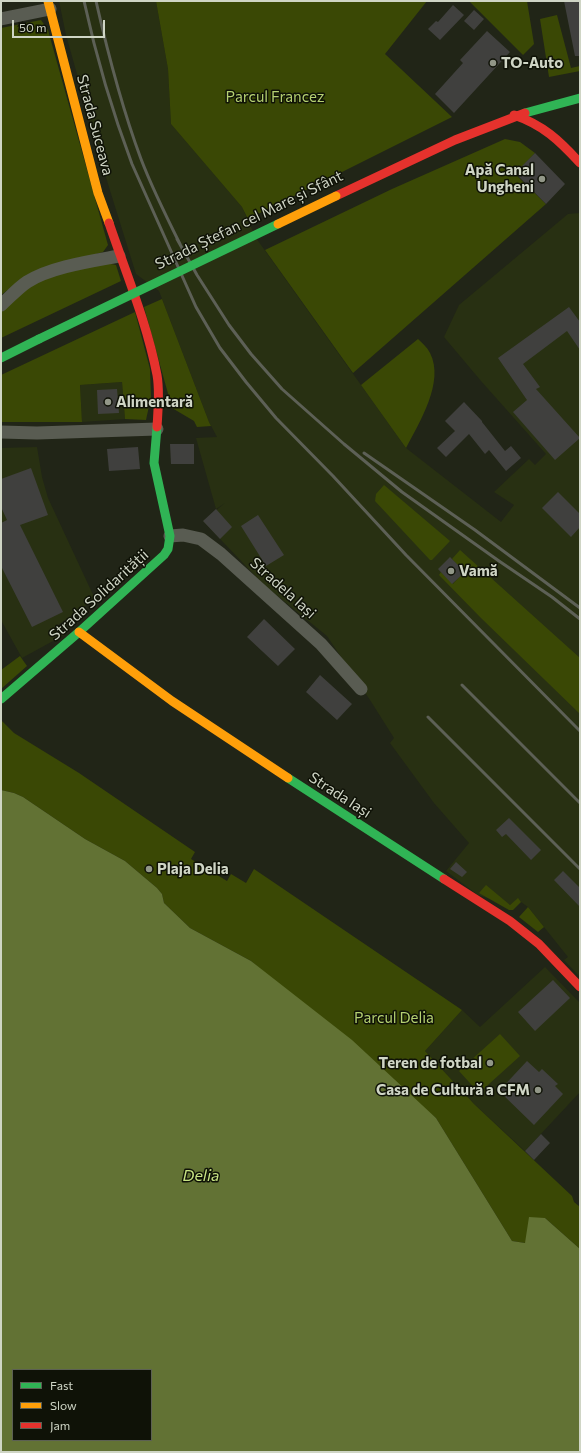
<!DOCTYPE html>
<html>
<head>
<meta charset="utf-8">
<style>
  body { margin:0 }
  #map { position:relative; width:581px; height:1453px; overflow:hidden; background:#212517; font-family:Commissioner,sans-serif }
  canvas { display:block }
  .frame { position:absolute; inset:0; border:2px solid #cfd5c5; pointer-events:none }
  .legend { position:absolute; left:12px; top:1369px; width:140px; height:72px; box-sizing:border-box; background:#0f1207; border:1px solid #5c6053; margin:0; padding:5px 7px; list-style:none; font-size:12px; color:#cfd5c5 }
  .legend li { display:flex; align-items:center; gap:8px; height:20px }
  .legend b { width:20px; border:1px solid #5c6053 }
  .scale { position:absolute; left:12px; top:20px; width:93px; height:18px; box-sizing:border-box; border:2px solid #cfd5c5; border-top:0; padding-left:5px; font-size:12px; line-height:14px; white-space:nowrap; color:#cfd5c5; -webkit-text-stroke:3px #0f1207; paint-order:stroke }
</style>
</head>
<body>
<div id="map">
<canvas width="581" height="1453"></canvas>
<div class="frame"></div>
<ul class="legend">
<li><b style="height:5px;background:#30b455"></b>Fast</li>
<li><b style="height:5px;background:#ff9f0a"></b>Slow</li>
<li><b style="height:5px;background:#e5322d"></b>Jam</li>
</ul>
<div class="scale">50 m</div>
</div>
<script>
const g = document.querySelector('canvas').getContext('2d');
g.lineJoin = 'round';
function fillPath(path, color) { g.fillStyle = color; g.fill(path, 'evenodd'); }
function strokePath(path, color, width, dash) { g.strokeStyle = color; g.lineWidth = width; g.lineCap = dash ? 'butt' : 'round'; g.setLineDash(dash || []); g.stroke(path); }
function label(font, color, halo, rows, align = 'center') {
  g.font = font + ' Commissioner,sans-serif'; g.lineWidth = 3; g.setLineDash([]); g.textBaseline = 'middle'; g.strokeStyle = halo; g.fillStyle = color; for (const [text, x, y, turn = 0] of rows) {
    g.save(); g.translate(x, y); g.rotate((+turn || 0) * Math.PI / 180); g.textAlign = isNaN(turn) ? turn : align; if (halo) g.strokeText(text, 0, 0); g.fillText(text, 0, 0); g.restore();
  }
}
const built = new Path2D(`
  M59,1H156L168,69L171,124L242,207L256,238L406,448L501,522L514,505L494,492L529,459L535,465L546,454L481,381L444,337L459,305L568,214L580,213V977L564,960L568,957L528,907L521,902L518,899L510,905L478,895L446,871L469,843L434,803L390,743L394,738L370,700L327,636L264,585L203,521L225,503L216,509L196,438L217,437L209,422L159,291L136,274L108,184L66,35Z
  M122,382L125,419L82,422L80,385Z
  M37,447L42,477L48,498L95,599L58,625L64,635L22,658L1,620V448Z
  M545,967L580,1003V1092L525,1151L474,1104L425,1051L462,1010L480,1027Z`);
const green = new Path2D(`
  M156,1H427L385,54L452,117L248,219L242,207L171,124L168,69Z
  M469,1H527L534,44L523,55Z
  M557,15L571,68L580,66V71L549,77L540,19Z
  M41,20L48,30L108,245L103,252L40,270L21,280L1,295V28Z
  M505,139L520,142L535,153L515,174L546,204L353,373L265,250L392,189Z
  M101,262L116,265L121,281L1,338V310L32,282Z
  M162,299L209,422L211,426L197,427L194,421L172,408L144,307Z
  M135,312L150,369L151,397L146,420L125,419L122,382L80,385L82,422H1V375Z
  M418,339C422,343 427,347 430,353C445,382 419,423 406,448L361,385Z
  M384,485L450,541L432,560H430L375,501L376,494Z
  M460,550L580,658V714L480,617L439,575L441,572L453,584L464,572L452,559Z
  M20,656L27,666L1,689V670Z
  M1,720L14,733L79,773L195,852L191,859L227,881L231,874L246,883L254,869L462,1010L425,1051L474,1104L572,1196L574,1202L580,1207V1249L545,1218L525,1243L512,1241L436,1118L251,961L190,928L164,903L162,894L157,888L125,861L85,839L23,797L14,793L1,790Z
  M486,885L510,905L518,898L521,902L513,910H509L479,893Z
  M528,907L544,927L538,932L519,917Z
  M500,1034L520,1056L479,1093L459,1071Z`);
const water = new Path2D(`
  M1,790L14,793L23,797L85,839L125,861L157,888L162,894L164,903L190,928L251,961L352,1040L436,1118L512,1241L525,1243L529,1217L545,1218L580,1249V1452H1ZM13,1370H151V1440H13Z`);
const building = new Path2D(`
  M564,1H580V56H575Z
  M453,5L464,15L440,40L428,29L436,21L438,22Z
  M474,10L484,19L474,30L464,21Z
  M487,31L510,52L454,113L435,94L463,63L460,60Z
  M535,153L565,184L546,204L515,173Z
  M569,307L580,322V350L567,331L523,364L540,387L536,389L580,438L555,460L513,412L527,400L498,358Z
  M117,389L119,413L98,414L97,390Z
  M464,402L482,421V422L505,451L511,446L521,458L506,471L489,450L485,454L469,434L446,457L437,448L455,431L445,421Z
  M170,444H194V464H171Z
  M138,447L140,469L109,471L107,449Z
  M31,468L48,515L20,525L63,612L32,627L1,566V523L7,520L1,507V479Z
  M558,492L580,514V527L571,537L542,508Z
  M216,509L232,527L220,539L203,521Z
  M258,515L284,555L266,566L241,526Z
  M450,557L465,572L452,584L438,569Z
  M264,619L295,649L278,666L247,637Z
  M320,675L352,704L337,720L306,692Z
  M509,818L541,850L531,860L506,834L502,837L496,830Z
  M456,862L467,872L462,877L450,869Z
  M563,871L580,888V907L554,880Z
  M553,980L570,998L535,1031L518,1012Z
  M527,1061L539,1072L542,1069L558,1084L555,1086L563,1094L534,1125L499,1091Z
  M541,1134L550,1143L534,1160L525,1151Z`);
const street = new Path2D(`
  M1,19L50,9
  M1,305C9,298 18,288 27,282C50,267 92,261 119,256
  M1,432L37,433L157,429
  M170,536L183,535L201,539L221,554L321,644L361,689`);
const fast = new Path2D(`
  M525,113L580,98
  M1,358L39,339
  M1,699L79,632L164,555L168,549L170,536L154,463L157,427
  M288,778L444,879`);
const slow = new Path2D(`
  M48,1L98,193L109,223
  M79,632L172,701L288,778`);
const jam = new Path2D(`
  M514,115C543,125 559,140 580,163
  M336,196L455,140L525,113
  M109,223C126,273 147,323 157,375C160,392 158,410 157,427
  M444,879L510,921L539,944L580,987`);
const rail = new Path2D(`
  M84,1C96,56 112,111 132,164L196,307L220,348L246,382L276,418L333,476L406,555L580,731
  M96,1C108,54 122,108 141,159C152,188 166,216 180,244
  M177,239L197,275L229,325L251,354L282,389L344,444L402,492L499,561L552,597L580,619
  M364,453L475,530L580,608
  M462,685L580,803
  M428,717L580,869`);
const fastBridge = new Path2D(`
  M39,339L278,224`);
const slowBridge = new Path2D(`
  M278,224L336,196`);
const markers = [
  [493,63,4,"#929788"],
  [542,179,4,"#929788"],
  [108,402,4,"#929788"],
  [451,571,4,"#929788"],
  [149,869,4,"#929788"],
  [490,1063,4,"#929788"],
  [538,1090,4,"#929788"]
];
const poiNames = [
  ["TO-Auto",501,63],
  ["Apă Canal",534,170,"right"],
  ["Ungheni",534,187,"right"],
  ["Alimentară",116,402],
  ["Vamă",459,571],
  ["Plaja Delia",157,869],
  ["Teren de fotbal",482,1063,"right"],
  ["Casa de Cultură a CFM",530,1090,"right"]
];
const parkNames = [
  ["Parcul Francez",275,97],
  ["Parcul Delia",394,1018]
];
const streetNames = [
  ["Strada Suceava",95,125,75],
  ["Strada Ștefan cel Mare și Sfânt",249,220,-26],
  ["Stradela Iași",283,588,42],
  ["Strada Solidarității",99,595,-42],
  ["Strada Iași",340,795,33]
];
const waterNames = [
  ["Delia",201,1176]
];
fillPath(built, '#283012');
fillPath(green, '#3a4805');
fillPath(water, '#627234');
fillPath(building, '#40403e');
strokePath(street, '#595c52', 13);
strokePath(fast, '#30b455', 9);
strokePath(slow, '#ff9f0a', 9);
strokePath(jam, '#e5322d', 9);
strokePath(rail, '#5d6056', 3);
strokePath(fastBridge, '#30b455', 9);
strokePath(slowBridge, '#ff9f0a', 9);
for (const [x, y, r, color] of markers) { const dot = new Path2D(); dot.arc(x, y, r, 0, 2 * Math.PI); g.fillStyle = color; g.fill(dot); strokePath(dot, '#0f1207', 1.5); }
label('bold 15px', '#cfd5c5', '#0f1207', poiNames, 'left');
label('15px', '#b5d071', '#0f1207', parkNames);
label('15px', '#cfd5c5', '#0f1207', streetNames);
label('italic 16px', '#c8e484', '#0f1207', waterNames);
</script>
</body>
</html>
